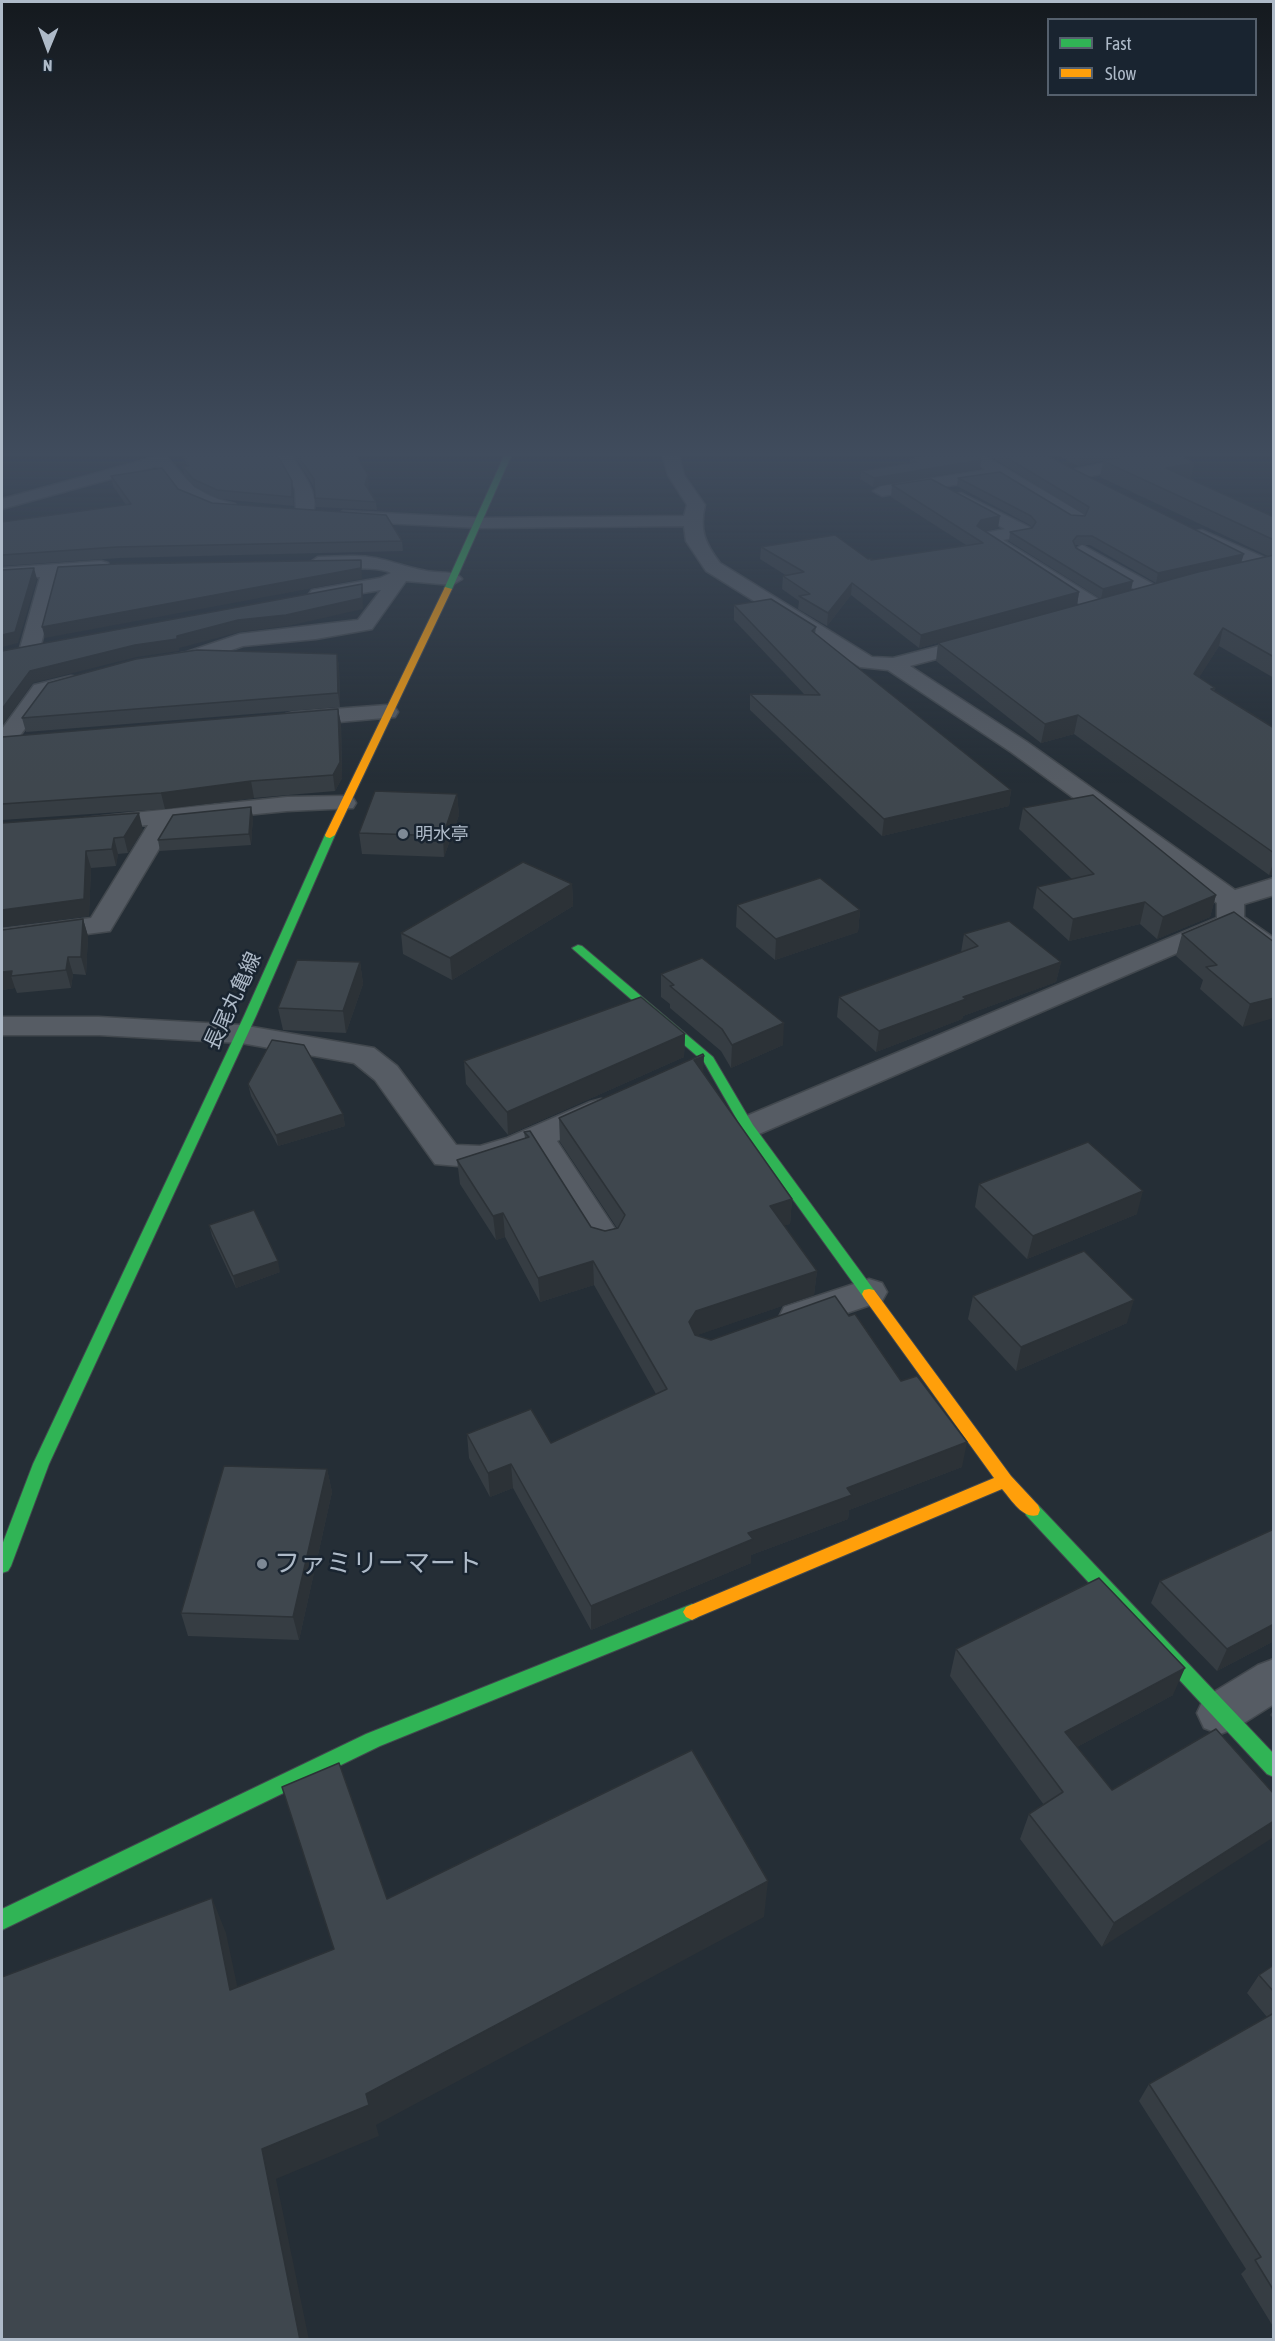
<!DOCTYPE html>
<html>
<head>
<meta charset="utf-8">
<style>
  body { margin:0 }
  #map { position:relative; width:1275px; height:2341px; overflow:hidden; background:#252e36; font-family:"Asap Condensed",sans-serif }
  canvas { display:block }
  .frame { position:absolute; inset:0; border:3px solid #aebac8; pointer-events:none }
  .legend { position:absolute; left:1047px; top:18px; width:210px; height:78px; box-sizing:border-box; background:#192430; border:2px solid #55606d; margin:0; padding:8px 10px; list-style:none; font-size:18px; color:#aebac8 }
  .legend li { display:flex; align-items:center; gap:12px; height:30px }
  .legend b { width:30px; border:2px solid #55606d }
  .north { position:absolute; left:18px; top:18px; width:60px; height:60px; -webkit-text-stroke:4px #192430; paint-order:stroke; rotate:181deg; font-size:16px; font-weight:700; line-height:24px; text-align:center; color:#aebac8 }
  .north::after { content:''; display:block; margin:auto; width:21px; height:27px; background:#aebac8; clip-path:polygon(50% 0,100% 100%,50% 72%,0 100%) }
</style>
</head>
<body>
<div id="map">
<canvas width="1275" height="2341"></canvas>
<div class="frame"></div>
<ul class="legend">
<li><b style="height:8px;background:#30b455"></b>Fast</li>
<li><b style="height:8px;background:#ff9f0a"></b>Slow</li>
</ul>
<div class="north">N</div>
</div>
<script>
const g = document.querySelector('canvas').getContext('2d');
g.lineJoin = 'round';
function strokePath(path, color, width, dash) { g.strokeStyle = color; g.lineWidth = width; g.lineCap = dash ? 'butt' : 'round'; g.setLineDash(dash || []); g.stroke(path); }
function fillPath(path, color) { g.fillStyle = color; g.fill(path, 'evenodd'); }
function label(font, color, halo, rows, align = 'center') {
  g.font = font + ' "Asap Condensed","Noto Sans JP",sans-serif'; g.lineWidth = 5; g.setLineDash([]); g.textBaseline = 'middle'; g.strokeStyle = halo; g.fillStyle = color; for (const [text, x, y, turn = 0] of rows) {
    g.save(); g.translate(x, y); g.rotate((+turn || 0) * Math.PI / 180); g.textAlign = isNaN(turn) ? turn : align; if (halo) g.strokeText(text, 0, 0); g.fillText(text, 0, 0); g.restore();
  }
}
const street = new Path2D(`
  M276,456H292C302,473 323,497 311,517H299L296,513L295,489Z
  M663,456H679L684,475L705,505C699,530 705,543 720,563L872,657L893,658L982,635L989,637L992,641L989,645L910,666L1027,742L1235,890L1274,878V895L1244,904V917L1274,938V959L1264,957L1228,931L759,1134L748,1137L737,1134L732,1127L737,1120L1217,918V903L1011,752L888,670L860,667L706,571L686,541L684,526L480,528L343,521L334,516L343,511L480,518L684,516L687,505L668,475Z
  M985,456L1083,514L1086,518L1083,522H1071L999,478L882,496L873,491L882,486L985,470L975,461L977,458Z
  M1139,456H1175L1167,461L1075,479L1067,474L1075,469Z
  M167,457C189,484 200,496 235,504L238,508L235,512C202,520 175,489 157,466L2,509V499L155,457Z
  M961,493L1029,527L1032,531L1029,535L1003,540L1106,604L1109,608L1106,612H1092L980,542L977,538L980,534L1005,529L955,502L952,498L955,494Z
  M1202,530L1272,561L1274,566L1265,571L1258,569L1196,539L1193,535L1196,531Z
  M1082,545L1160,588L1163,592L1160,596H1146L1075,555L1073,551Z
  M351,556C384,555 404,569 435,572C444,573 456,571 462,579L452,585L406,581L372,629L316,639L243,646L191,664L168,667L161,665L157,661L161,657L187,652L240,634L358,620L381,590L319,600L309,594L312,590L380,578L391,573C372,563 316,574 309,563L318,557Z
  M101,561L108,563L110,567L108,571L59,576L40,648L37,652H23L20,648L40,577L2,580V568Z
  M71,676L79,677L82,682L79,687L50,695L10,749L2,751V729L34,685Z
  M387,705L395,707L398,712L395,717L294,726L286,724L283,719L286,714L294,712Z
  M344,796L353,798L356,803L353,808L287,811L175,822L110,931L2,945V929L91,918L148,825L94,830L85,828L82,823L85,818L287,797Z
  M2,1017H99L241,1025L374,1048L397,1066L456,1145L480,1146L507,1138L590,1102L601,1099L612,1102L617,1109L612,1116L557,1141L623,1241L618,1250L606,1253L594,1250L532,1153L481,1168L435,1164L375,1080L354,1063L241,1043L99,1035H2Z
  M869,1279L882,1283L887,1292L882,1301L797,1330L784,1327L779,1317L784,1307Z
  M1274,1659V1704L1236,1728L1220,1734L1204,1728L1197,1713L1204,1698L1258,1665Z`);
const fast = new Path2D(`
  M504,456H511L452,589L445,591L444,589Z
  M330,832L335,835L256,1016L49,1464L11,1566L8,1571L2,1573V1545L33,1464L244,1016L325,835Z
  M578,945L582,946L713,1057L753,1125L874,1290L876,1294L874,1298H864L743,1130L704,1062L574,950L572,948Z
  M1032,1503L1038,1505L1274,1754V1777L1267,1774L1026,1515L1024,1510L1026,1505Z
  M692,1604L698,1607L701,1612L698,1617L380,1746L2,1930V1909L366,1734Z`);
const slow = new Path2D(`
  M445,587L452,589L335,835L330,838L326,837L325,835Z
  M869,1289L874,1290L1011,1476L1038,1505L1040,1510L1038,1515C1023,1520 1011,1499 1002,1489L698,1617L692,1620L686,1617L683,1612L686,1607L994,1478L864,1298L862,1294L864,1290Z`);
const wall = new Path2D(`
  M183,456H278L293,490L294,506L219,499L194,487L184,475L183,467L187,466Z
  M294,456H356L369,483L368,488L376,502L377,510L316,507L314,487Z
  M989,456H1047L1242,562L1268,556L1100,477L1103,461L1194,463L1191,478H1190L1274,517V678L1219,646L1199,677L1215,688L1214,691L1274,728V874L1269,875L1074,734L1041,743L936,661L938,643L1101,599L1009,541L1010,532L1032,528L1030,525L957,486L958,478L1071,515L1085,516V515ZM1074,545H1090L1156,583L1176,578L1101,599L1133,581L1076,548Z
  M1059,456H1125L1078,466Z
  M910,459L980,469L873,487L860,479L861,471L910,463Z
  M111,476L178,489L212,503L402,541L403,551L119,558L2,566V570V522L126,505L113,486Z
  M892,485L998,528L984,531L1079,592L1077,605L919,648L851,595L827,626L798,609L799,601L782,589L783,576H787L760,559L761,547L872,560L966,545L891,497Z
  M734,605L816,627L815,634L1011,790L1009,806L882,836L750,710V694H804L734,620Z
  M337,654L339,667L340,707L26,732L22,718Z
  M338,709L341,724L342,778L335,791L254,798L165,809L2,820V737Z
  M457,794L459,815L444,857L362,854L359,833Z
  M1023,808L1216,895L1210,917L1157,939L1140,924L1069,941L1033,908L1037,887L1072,879L1019,829Z
  M253,817L251,845L160,851L158,840Z
  M2,823L143,830L128,853L118,854L116,866L91,868L89,916L2,927Z
  M572,884L573,906L452,980L403,954L401,933Z
  M737,905L860,910L858,932L775,960L736,927Z
  M83,919L88,936L86,975L73,974L71,988L17,993L15,988L2,990V930Z
  M964,934L1061,962L1056,982L963,1016L962,1019L876,1052L837,1017L839,997L961,952Z
  M1182,934L1274,942L1243,1027L1200,989L1203,980L1176,956Z
  M360,962L363,984L346,1033L283,1030L278,1008Z
  M661,974L783,1045L731,1068L721,1051L670,1008V1004L661,997Z
  M685,1034L684,1057L508,1135L466,1084L464,1061Z
  M703,1074L792,1199L790,1224L784,1225L817,1271L814,1295L697,1335L711,1340L849,1316L901,1381L962,1467L849,1510L848,1519L751,1555V1563L591,1630L513,1488L490,1497L469,1458L467,1434L551,1443L656,1394L594,1285L540,1302L505,1237L496,1240L460,1184L457,1160L525,1138L524,1132L530,1131L591,1227L605,1231L617,1228L560,1142L559,1118Z
  M248,1084L343,1114L345,1126L278,1146L251,1096Z
  M979,1184L1137,1214L1027,1259L975,1207Z
  M209,1225L280,1272L236,1288L212,1236Z
  M973,1296L1127,1323L1016,1371L968,1319Z
  M327,1469L332,1492L299,1640L188,1636L181,1613Z
  M1274,1529V1641L1217,1671L1151,1603L1160,1581Z
  M956,1649L1173,1695L1077,1747L1112,1790L1216,1729L1102,1947L1020,1839L1029,1814L1044,1805L950,1676Z
  M1274,1709V1719L1270,1715Z
  M1274,1965V2328L1241,2274L1246,2269L1139,2101L1149,2084L1267,2017L1247,1993L1259,1975Z`);
const shadedWall = new Path2D(`
  M1084,456H1125L1078,466L1080,457Z
  M981,460L980,469L873,487L874,478Z
  M1194,463L1191,478L1163,483L1166,468Z
  M368,475L369,483L366,493L365,484Z
  M1000,516L998,528L980,532L975,538L977,526L981,520Z
  M1244,554L1241,563L1156,583L1158,573Z
  M361,560L362,579L45,638L42,627Z
  M34,568L37,579L18,643L2,647V635Z
  M1133,581L1131,590L1101,599L1103,589Z
  M852,583L851,595L827,626L828,613Z
  M362,584L363,609L288,626L240,632L179,648V651L137,657L33,683L2,726V709L30,671L135,645L177,636Z
  M1079,592L1077,605L919,648L921,635Z
  M1223,628L1219,646L1190,692L1194,674Z
  M337,654L339,667L340,707L338,693Z
  M338,709L341,724L342,778L335,791L333,775Z
  M1078,715L1074,734L1041,743L1045,724Z
  M251,781L254,798L165,809L161,793Z
  M1011,790L1009,806L882,836L884,819Z
  M457,794L459,815L444,857L443,836Z
  M251,807L253,817L251,845L249,834Z
  M139,813L143,830L128,853L124,837Z
  M114,838L118,854L116,866L112,849Z
  M86,851L91,868L89,916L2,927V910Z
  M1274,861V874L1269,875Z
  M572,884L573,906L452,980L450,958Z
  M1216,895L1210,917L1157,939L1163,917Z
  M1145,902L1140,924L1069,941L1073,919Z
  M860,910L858,932L775,960L776,939Z
  M83,919L88,936L86,975L81,957Z
  M68,957L73,974L71,988L66,970Z
  M360,962L363,984L346,1033L343,1011Z
  M1061,962L1056,982L963,1016L962,1019L876,1052L879,1031L963,997Z
  M12,971L11,976L15,988L2,990V972Z
  M1274,998V1018L1243,1027L1250,1004Z
  M784,1023L783,1045L731,1068L732,1045Z
  M685,1034L684,1057L508,1135L507,1112Z
  M704,1056L703,1080L694,1060Z
  M343,1114L345,1126L278,1146L276,1135Z
  M1143,1191L1137,1214L1027,1259L1033,1236Z
  M792,1199L790,1224L768,1230L770,1206Z
  M503,1213L505,1237L496,1240L493,1216Z
  M278,1261L280,1272L236,1288L233,1276Z
  M593,1261L594,1285L540,1302L538,1278Z
  M817,1271L814,1295L695,1336L689,1322L696,1311Z
  M1134,1300L1127,1323L1016,1371L1021,1347Z
  M967,1442L962,1467L849,1510L848,1519L751,1555V1563L591,1630V1606L847,1488Z
  M511,1464L513,1488L490,1497L488,1473Z
  M327,1469L332,1492L299,1640L293,1617Z
  M1274,1624V1641L1217,1671L1227,1649Z
  M1185,1668L1173,1695L1055,1759L1065,1732Z
  M1274,1821V1837L1102,1947L1114,1923Z
  M768,1881L764,1917L376,2125L379,2136L276,2179L309,2340H300L262,2149Z
  M212,1898L226,1933L245,2023L230,1990Z`);
const building = new Path2D(`
  M185,456H278L292,481V497L217,490L193,479L183,467L189,466Z
  M298,456H356L368,475L365,484L376,502L315,498L314,479Z
  M927,456H978L981,460L874,478L861,471L916,462L910,459Z
  M1004,456H1047L1244,554L1158,573L1092,536H1077L1073,541L1076,548L1133,581L1103,589L1010,532L1032,528L1036,522L1031,516L958,478L1000,472L1071,515L1085,516L1089,507Z
  M1128,456H1181L1194,463L1166,468L1274,517V540L1103,461Z
  M162,468L178,489L212,503L386,515L402,541L117,547L2,555V522L131,504L111,476Z
  M931,479L1000,516L981,520L977,526L1079,592L921,635L852,583L828,613L799,596L810,594L783,576L804,572L761,547L835,535L868,559L872,558L871,560L983,543L892,485Z
  M1274,555V657L1223,628L1194,674L1215,688L1211,689L1274,728V853L1078,715L1045,724L938,643L1198,572Z
  M361,560V568L42,627L58,567L117,564Z
  M34,568L15,632L2,635V570Z
  M362,584V598L286,615L238,620L177,636V639L135,645L30,671L2,709V651Z
  M771,599L816,627L812,631L1011,790L884,819L750,694L820,695L734,605Z
  M197,650L337,654L338,693L22,718L48,683L136,659Z
  M338,709L340,762L333,775L251,781L161,793L2,804V737Z
  M375,791L457,794L443,836L359,833Z
  M1093,795L1216,895L1163,917L1145,902L1073,919L1037,887L1094,874L1023,808Z
  M251,807L249,834L158,840L173,815Z
  M139,813L124,837L114,838L112,849L86,851L84,899L2,910V823Z
  M523,862L572,884L450,958L401,933Z
  M820,878L860,910L776,939L737,905Z
  M1234,912L1274,942V998L1250,1004L1206,967L1217,965L1182,934Z
  M83,919L81,957H68L66,970L11,976L12,971L2,972V930Z
  M1009,921L1061,962L963,997L966,999L879,1031L839,997L978,946L964,934Z
  M702,958L784,1023L732,1045L722,1029L670,986L674,985L661,974Z
  M297,960L360,962L343,1011L278,1008Z
  M641,997L685,1034L507,1112L464,1061Z
  M272,1040L304,1045L343,1114L276,1135L248,1084Z
  M703,1054L704,1056L694,1060L792,1199L770,1206L817,1271L696,1311L689,1322L695,1335L711,1340L835,1296L849,1316L855,1314L901,1381L917,1376L967,1442L847,1488L852,1495L748,1533L753,1539L591,1606L511,1464L488,1473L467,1434L531,1409L551,1443L667,1389L593,1261L538,1278L503,1213L493,1216L457,1160L529,1137L524,1132L530,1131L591,1227L605,1231L618,1228L625,1215L559,1118Z
  M1088,1142L1143,1191L1033,1236L979,1184Z
  M254,1210L278,1261L233,1276L209,1225Z
  M1084,1251L1134,1300L1021,1347L973,1296Z
  M224,1466L327,1469L293,1617L181,1613Z
  M1274,1529V1624L1227,1649L1160,1581Z
  M1099,1578L1185,1668L1065,1732L1112,1790L1216,1729L1274,1794V1821L1114,1923L1029,1814L1063,1792L956,1649Z
  M692,1750L768,1881L366,2094L369,2105L262,2149L300,2340H2V1977L212,1898L230,1990L334,1949L282,1787L339,1763L387,1899Z
  M1274,1965V1992L1259,1975Z
  M1274,2013V2291L1255,2260L1261,2257L1149,2084Z`);
const markers = [
  [403,834,6,"#7e8995"],
  [262,1564,6,"#7e8995"]
];
const farPoinames = [
  ["明水亭",415,834]
];
const streetNames = [
  ["長尾丸亀線",233,1001,-65]
];
const nearPoinames = [
  ["ファミリーマート",274,1564]
];
strokePath(street, '#42484e', 3);
strokePath(fast, '#42484e', 2);
strokePath(slow, '#42484e', 2);
fillPath(street, '#565c64');
fillPath(fast, '#30b455');
fillPath(slow, '#ff9f0a');
fillPath(wall, '#363d43');
fillPath(shadedWall, '#2c3237');
fillPath(building, '#3f474e');
strokePath(building, '#2c3237', 1.5);
const sky = g.createLinearGradient(0, 0, 0, 784);
sky.addColorStop(0, '#14191e');
sky.addColorStop(0.58, '#404c5d');
sky.addColorStop(1, '#404c5d00');
g.fillStyle = sky;
g.fillRect(0, 0, 1275, 784);
for (const [x, y, r, color] of markers) { const dot = new Path2D(); dot.arc(x, y, r, 0, 2 * Math.PI); g.fillStyle = color; g.fill(dot); strokePath(dot, '#192430', 2); }
label('18px', '#aebac8', '#192430', farPoinames, 'left');
label('21px', '#aebac8', '#192430', streetNames);
label('26px', '#aebac8', '#192430', nearPoinames, 'left');
</script>
</body>
</html>
